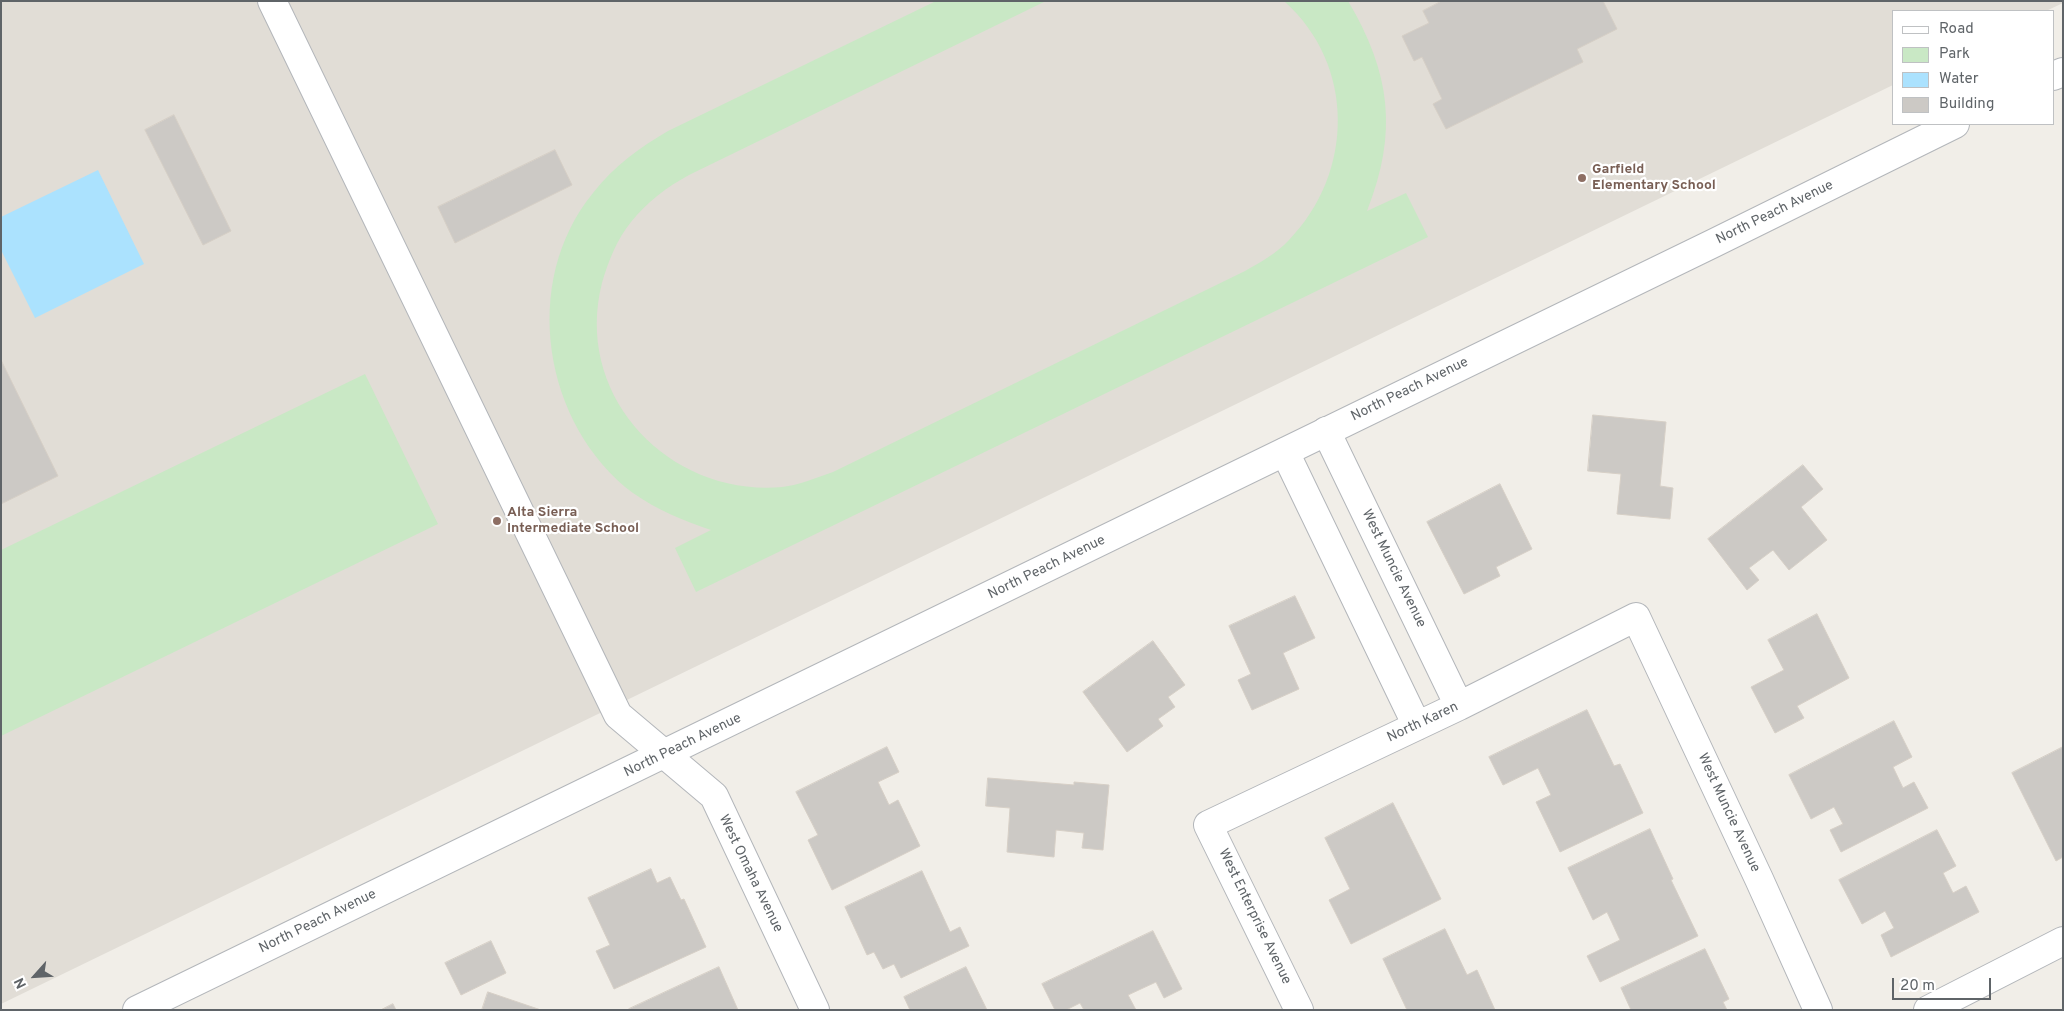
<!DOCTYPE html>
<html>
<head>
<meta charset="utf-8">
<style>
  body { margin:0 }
  #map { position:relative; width:2064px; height:1011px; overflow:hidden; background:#f1eee8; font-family:Overpass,sans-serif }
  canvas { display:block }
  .frame { position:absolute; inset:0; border:2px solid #5f6468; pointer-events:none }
  .legend { position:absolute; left:1892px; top:10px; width:162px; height:115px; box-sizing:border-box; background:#fff; border:1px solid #bfc1c3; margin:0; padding:6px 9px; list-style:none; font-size:15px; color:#5f6468 }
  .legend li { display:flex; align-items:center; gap:10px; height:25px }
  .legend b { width:25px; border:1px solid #bfc1c3 }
  .north { position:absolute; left:10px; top:951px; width:50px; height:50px; -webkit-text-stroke:4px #fff; paint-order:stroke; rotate:244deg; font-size:14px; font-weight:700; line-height:20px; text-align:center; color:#5f6468 }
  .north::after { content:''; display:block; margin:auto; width:18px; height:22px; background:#5f6468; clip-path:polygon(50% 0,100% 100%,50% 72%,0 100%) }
  .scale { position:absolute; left:1892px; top:978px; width:99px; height:22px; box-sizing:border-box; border:2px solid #5f6468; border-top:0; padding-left:6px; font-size:15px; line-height:18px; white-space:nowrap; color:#5f6468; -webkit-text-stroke:4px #fff; paint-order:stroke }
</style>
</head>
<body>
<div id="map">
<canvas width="2064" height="1011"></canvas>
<div class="frame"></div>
<ul class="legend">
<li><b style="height:6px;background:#fff"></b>Road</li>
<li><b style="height:14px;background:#c9e8c5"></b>Park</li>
<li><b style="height:14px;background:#abe2fe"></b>Water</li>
<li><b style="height:14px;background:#ccc9c5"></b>Building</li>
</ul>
<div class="north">N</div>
<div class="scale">20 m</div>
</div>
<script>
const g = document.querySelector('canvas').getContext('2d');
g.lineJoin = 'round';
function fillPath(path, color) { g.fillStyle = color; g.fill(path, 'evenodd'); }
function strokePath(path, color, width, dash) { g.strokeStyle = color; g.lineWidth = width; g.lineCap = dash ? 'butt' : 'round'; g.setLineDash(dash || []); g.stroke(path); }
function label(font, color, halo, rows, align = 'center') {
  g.font = font + ' Overpass,sans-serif'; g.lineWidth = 4.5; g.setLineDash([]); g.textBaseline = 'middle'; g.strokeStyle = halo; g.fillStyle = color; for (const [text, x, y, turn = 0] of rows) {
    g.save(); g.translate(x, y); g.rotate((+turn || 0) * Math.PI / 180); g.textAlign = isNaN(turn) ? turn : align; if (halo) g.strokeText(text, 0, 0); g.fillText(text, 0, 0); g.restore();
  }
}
const education = new Path2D(`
  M1,1H2063V3L2046,11H1893V85L1,1004Z`);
const green = new Path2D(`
  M936,1H1046L689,175C667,187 647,202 631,222C617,239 608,262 602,283C573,396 669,497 782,487C799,485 816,478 833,472L1245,271C1261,262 1277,253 1289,240C1354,173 1356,65 1284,1H1348C1391,73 1398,133 1367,211L1406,193L1428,237L696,592L675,548L711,530C684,521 657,510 633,493C543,425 520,282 593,193C614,166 639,148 668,131Z
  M365,374L438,524L1,736V550Z`);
const water = new Path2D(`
  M98,170L144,264L35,318L1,250V217Z`);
const building = new Path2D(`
  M1442,1H1603L1617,29L1577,49L1583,62L1446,129L1433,104L1442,99L1422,57L1414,61L1402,36L1429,23L1423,11Z
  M174,115L231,231L203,245L145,130Z
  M555,150L572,185L455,243L438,207Z
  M1,360L58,476L1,504Z
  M1593,415L1666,422L1660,486L1673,488L1670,519L1617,514L1621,474L1588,471Z
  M1803,465L1823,489L1801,507L1827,540L1789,570L1773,550L1749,568L1759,580L1747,590L1708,539Z
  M1500,484L1532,549L1496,567L1500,576L1464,594L1427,522Z
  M1295,596L1315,638L1283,653L1299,689L1252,710L1238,680L1251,674L1229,626Z
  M1817,614L1849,678L1797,706L1804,718L1775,733L1751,687L1784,670L1768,640Z
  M1153,641L1185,685L1168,697L1175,707L1158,719L1163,726L1127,752L1083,692Z
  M1587,710L1614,766L1620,764L1643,813L1560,852L1536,802L1551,795L1538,768L1503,785L1489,757Z
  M1894,721L1912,757L1893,767L1903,788L1914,782L1928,808L1841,852L1830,830L1843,824L1834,807L1811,819L1789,775Z
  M887,747L899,772L878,782L889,805L898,800L920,846L832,890L808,840L818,835L796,792Z
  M2063,747V857L2056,861L2012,773Z
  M988,778L1074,785V782L1109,785L1103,850L1082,848L1084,833L1056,830L1054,857L1007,852L1010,808L986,806Z
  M1393,803L1441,899L1351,944L1329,900L1350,889L1325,838Z
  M1650,829L1673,879L1671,880L1698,936L1600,982L1587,956L1620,940L1607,912L1593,920L1568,868Z
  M1937,830L1956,866L1943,873L1953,893L1966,886L1979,912L1891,957L1881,935L1894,928L1885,911L1862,924L1839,880Z
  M651,869L657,883L670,877L681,900L684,899L706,947L614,989L596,951L610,945L588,898Z
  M922,871L950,932L960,927L969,946L901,978L894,964L883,969L874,952L867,955L845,907Z
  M1445,929L1467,975L1477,970L1495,1010H1407L1383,959Z
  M1153,931L1182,989L1164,998L1156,982L1128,995L1136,1010H1084L1080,1003L1066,1010H1055L1042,984Z
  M491,941L506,973L461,995L445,963Z
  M1705,949L1729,999L1723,1002L1727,1010H1631L1621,988Z
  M719,967L738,1010H630L629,1009Z
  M966,967L987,1010H910L904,997Z
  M488,992L541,1010H482Z
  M393,1004L396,1010H381Z`);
const minor = new Path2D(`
  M272,1L618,715L714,796L815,1010
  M1326,431L1459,706
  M1285,452L1417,726
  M1299,1010L1208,825L1459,706L1636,617L1759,879L1818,1010
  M1928,1010L2063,941`);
const tertiary = new Path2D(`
  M2053,76L2063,72
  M137,1010L1714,243L1955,124`);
const markers = [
  [1582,178,5,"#8d6e63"],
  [497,521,5,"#8d6e63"]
];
const educationNames = [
  ["Garfield",1592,170],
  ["Elementary School",1592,186],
  ["Alta Sierra",507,513],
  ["Intermediate School",507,529]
];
const streetNames = [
  ["North Peach Avenue",1775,213,-26],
  ["North Peach Avenue",1410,390,-26],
  ["North Peach Avenue",1047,568,-26],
  ["West Muncie Avenue",1393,569,64],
  ["North Karen",1423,723,-25],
  ["North Peach Avenue",683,746,-26],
  ["West Muncie Avenue",1728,813,65],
  ["West Omaha Avenue",750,874,64],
  ["West Enterprise Avenue",1254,917,64],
  ["North Peach Avenue",318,922,-26]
];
fillPath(education, '#e1ddd6');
fillPath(green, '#c9e8c5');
fillPath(water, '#abe2fe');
fillPath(building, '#ccc9c5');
strokePath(building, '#d6cfc6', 1);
strokePath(minor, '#b3b6ba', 30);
strokePath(tertiary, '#b3b6ba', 30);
strokePath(minor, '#fff', 28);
strokePath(tertiary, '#fff', 28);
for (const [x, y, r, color] of markers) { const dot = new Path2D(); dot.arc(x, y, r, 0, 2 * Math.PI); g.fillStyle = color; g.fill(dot); strokePath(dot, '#fff', 2); }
label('bold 14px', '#785e54', '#fff', educationNames, 'left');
label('14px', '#5f6468', '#fff', streetNames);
</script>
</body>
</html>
